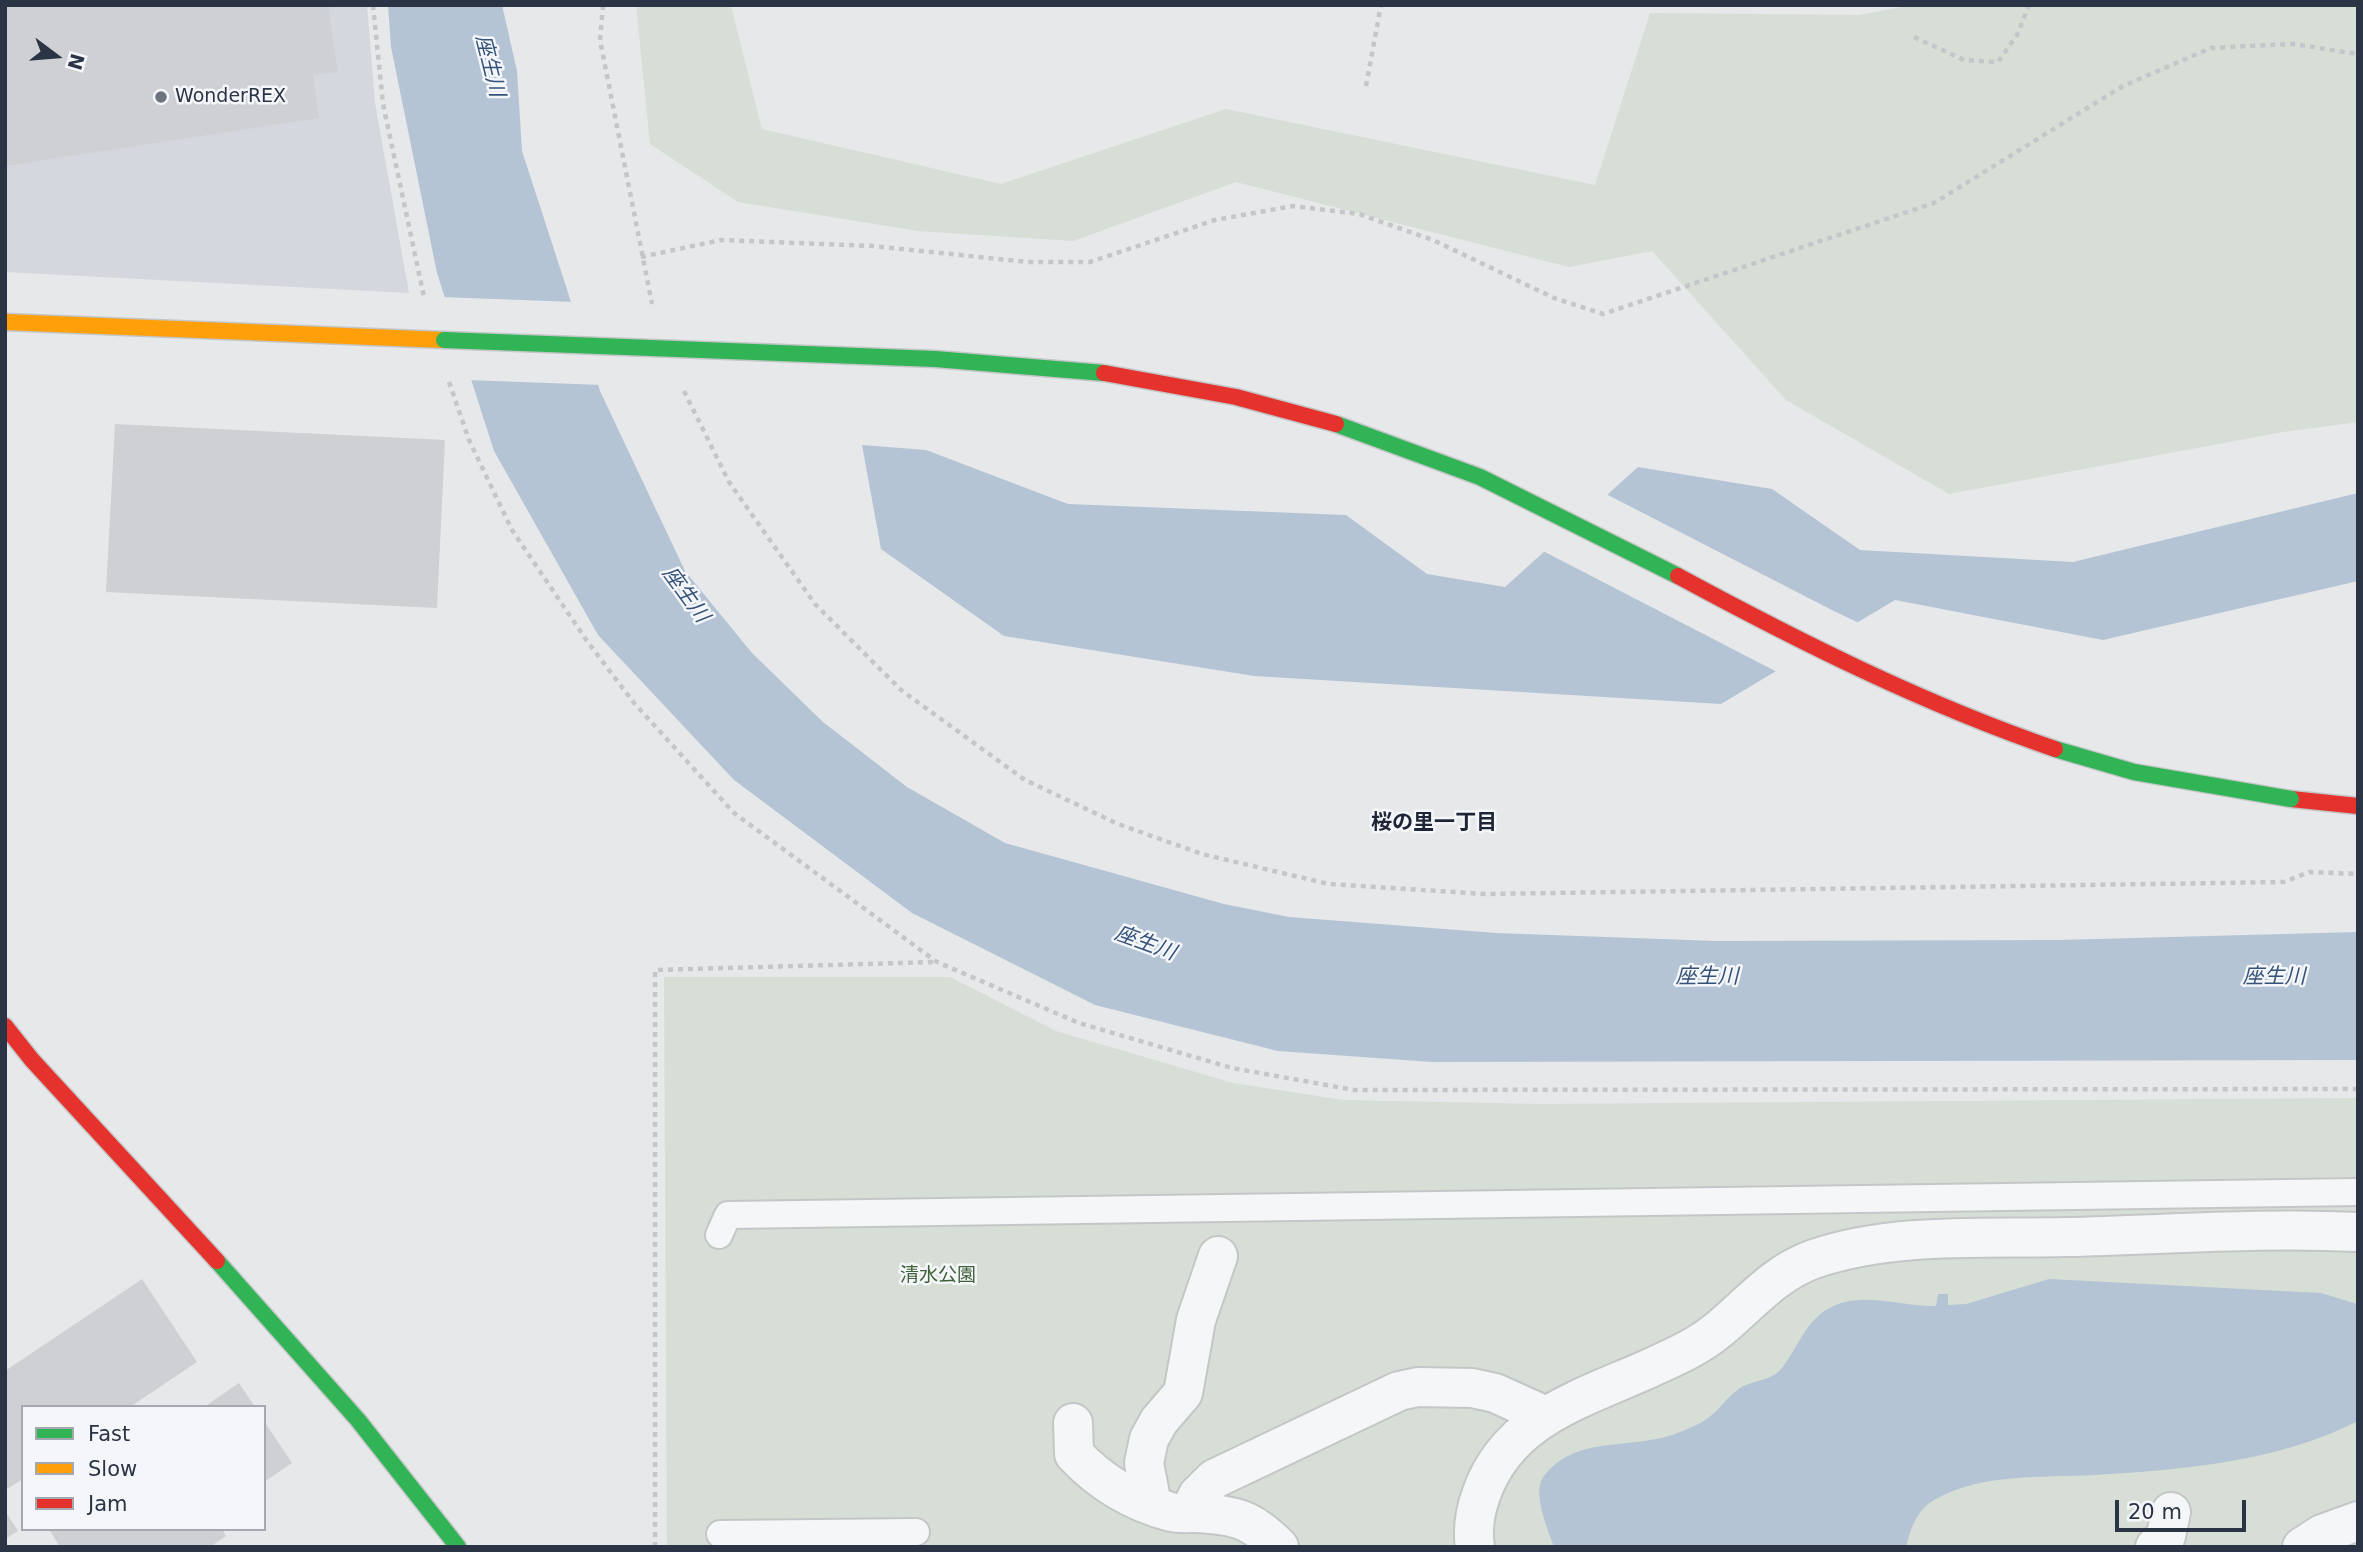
<!DOCTYPE html>
<html>
<head>
<meta charset="utf-8">
<style>
  body { margin:0 }
  #map { position:relative; width:2363px; height:1552px; overflow:hidden; background:#e6e8ea; font-family:"DejaVu Sans",sans-serif }
  canvas { display:block }
  .frame { position:absolute; inset:0; border:7px solid #2b3445; pointer-events:none }
  .legend { position:absolute; left:21px; top:1405px; width:245px; height:126px; box-sizing:border-box; background:#f4f6f9; border:2px solid #a4a8b1; margin:0; padding:9px 12px; list-style:none; font-size:21px; color:#2b3445 }
  .legend li { display:flex; align-items:center; gap:14px; height:35px }
  .legend b { width:35px; border:2px solid #a4a8b1 }
  .north { position:absolute; left:21px; top:21px; width:70px; height:70px; -webkit-text-stroke:5px #f4f6f9; paint-order:stroke; rotate:106deg; font-size:19px; font-weight:700; line-height:28px; text-align:center; color:#2b3445 }
  .north::after { content:''; display:block; margin:auto; width:24px; height:32px; background:#2b3445; clip-path:polygon(50% 0,100% 100%,50% 72%,0 100%) }
  .scale { position:absolute; left:2115px; top:1500px; width:131px; height:32px; box-sizing:border-box; border:4px solid #2b3445; border-top:0; padding-left:9px; font-size:21px; line-height:24px; white-space:nowrap; color:#2b3445; -webkit-text-stroke:5px #f4f6f9; paint-order:stroke }
</style>
</head>
<body>
<div id="map">
<canvas width="2363" height="1552"></canvas>
<div class="frame"></div>
<ul class="legend">
<li><b style="height:9px;background:#30b455"></b>Fast</li>
<li><b style="height:9px;background:#ff9f0a"></b>Slow</li>
<li><b style="height:9px;background:#e5322d"></b>Jam</li>
</ul>
<div class="north">N</div>
<div class="scale">20 m</div>
</div>
<script>
const g = document.querySelector('canvas').getContext('2d');
g.lineJoin = 'round';
function fillPath(path, color) { g.fillStyle = color; g.fill(path, 'evenodd'); }
function strokePath(path, color, width, dash) { g.strokeStyle = color; g.lineWidth = width; g.lineCap = dash ? 'butt' : 'round'; g.setLineDash(dash || []); g.stroke(path); }
function label(font, color, halo, rows, align = 'center') {
  g.font = font + ' "DejaVu Sans","Noto Sans JP",sans-serif'; g.lineWidth = 5; g.setLineDash([]); g.textBaseline = 'middle'; g.strokeStyle = halo; g.fillStyle = color; for (const [text, x, y, turn = 0] of rows) {
    g.save(); g.translate(x, y); g.rotate((+turn || 0) * Math.PI / 180); g.textAlign = isNaN(turn) ? turn : align; if (halo) g.strokeText(text, 0, 0); g.fillText(text, 0, 0); g.restore();
  }
}
const built = new Path2D(`
  M5,5H367L375,103L409,293L5,272Z`);
const green = new Path2D(`
  M636,5H731L762,129L1001,184L1226,109L1595,185L1650,13L1859,15L1913,5H2358V422L2283,432L1949,494L1786,400L1652,251L1569,267L1236,182L1073,241L918,231L738,202L650,144Z
  M664,977H950L1056,1031L1233,1083L1343,1100L1541,1104L2358,1098V1547H667Z`);
const water = new Path2D(`
  M388,5H502L517,71L522,151L600,391L685,571L752,653L823,722L907,787L1005,843L1224,904L1289,917L1496,933L1716,941L2059,940L2358,932V1060L1432,1062L1278,1051L1095,1005L912,913L734,780L598,635L494,451L437,273L391,47Z
  M862,445L926,450L1068,504L1346,515L1427,574L1505,587L1638,467L1772,489L1860,550L2073,562L2358,493V581L2103,640L1895,600L1721,704L1254,676L1004,636L881,549Z
  M2049,1279L2321,1293L2354,1303L2358,1305V1421C2278,1462 2181,1470 2093,1475C2043,1478 1981,1473 1936,1499C1917,1509 1911,1527 1906,1547H1554C1548,1529 1531,1492 1544,1476C1571,1440 1618,1447 1656,1439C1670,1437 1683,1431 1696,1425C1716,1417 1724,1399 1740,1388C1753,1380 1772,1381 1782,1368C1802,1342 1807,1314 1841,1303C1871,1294 1905,1307 1936,1306L1938,1294H1948V1305L1966,1304Z`);
const pier = new Path2D(`
  M441,297L575,302L602,385L467,380Z
  M1604,493L1830,609L1861,624L1779,673L1541,550Z`);
const building = new Path2D(`
  M5,5H328L338,72L313,75L319,118L5,166Z
  M115,424L445,440L437,608L106,592Z
  M142,1279L197,1362L130,1407H23V1479L5,1490V1371Z
  M239,1383L255,1407H204Z
  M264,1421L292,1463L264,1482Z
  M5,1511L18,1531L5,1539Z
  M49,1529H222L226,1536L210,1547H60Z`);
const path = new Path2D(`
  M373,5L383,104L424,297
  M603,5L600,40L652,304
  M1914,37L1964,60L1998,62L2017,35L2029,5
  M1366,86L1381,5
  M641,257L721,240L873,246L1028,262H1090L1215,220L1293,206L1359,214L1433,240L1554,298L1603,314L1934,203L2123,86L2211,48L2293,44L2358,54
  M449,382L469,440L512,530L587,641L634,703L734,813L937,962L1079,1023L1232,1068L1354,1090L2358,1089
  M684,391L729,482L815,604L901,690L1025,780L1118,824L1202,854L1329,884L1485,894L2284,882L2309,872L2358,874
  M655,1547V970L936,962`);
const lane = new Path2D(`
  M719,1235L728,1215L2358,1192
  M720,1534L916,1532`);
const street = new Path2D(`
  M1073,1423L1074,1454C1100,1482 1134,1502 1171,1512C1179,1514 1189,1513 1197,1513C1236,1515 1251,1519 1279,1547
  M1152,1505L1144,1463L1149,1439L1159,1421L1183,1393L1196,1320L1218,1256
  M1189,1513L1198,1495L1214,1479L1399,1391L1418,1387L1472,1388L1495,1393L1546,1416
  M1475,1547C1472,1529 1475,1512 1481,1495C1507,1419 1581,1399 1648,1369C1672,1358 1696,1348 1717,1331C1749,1305 1774,1273 1814,1259C1893,1232 1984,1239 2066,1237C2163,1235 2261,1227 2358,1232
  M2155,1547L2166,1536L2171,1512
  M2302,1547L2322,1534L2358,1521`);
const fast = new Path2D(`
  M217,1261L358,1420L458,1547`);
const slow = new Path2D(`
  M5,322L444,340`);
const jam = new Path2D(`
  M2291,799L2358,806
  M5,1026L32,1060L217,1261`);
const fastBridge = new Path2D(`
  M444,340L935,359L1104,373
  M1336,424L1480,477L1678,576
  M2055,749L2134,772L2291,799`);
const jamBridge = new Path2D(`
  M1104,373L1236,397L1336,424
  M1678,576C1800,642 1924,704 2055,749`);
const markers = [
  [161,97,7,"#6c737f"]
];
const poiNames = [
  ["WonderREX",175,97]
];
const parkNames = [
  ["清水公園",938,1276]
];
const waterNames = [
  ["座生川",489,66,76],
  ["座生川",685,595,54],
  ["座生川",1145,944,20],
  ["座生川",1707,978],
  ["座生川",2274,978]
];
const neighbourhoodNames = [
  ["桜の里一丁目",1434,824]
];
fillPath(built, '#d4d7dd');
fillPath(green, '#d6ded6');
fillPath(water, '#b4c4d5');
fillPath(pier, '#e6e8ea');
fillPath(building, '#ced0d3');
strokePath(lane, '#c4c6c8', 30);
strokePath(street, '#c4c6c8', 42);
strokePath(fast, '#c4c6c8', 19);
strokePath(slow, '#c4c6c8', 19);
strokePath(jam, '#c4c6c8', 19);
strokePath(path, '#c5c6ca', 4.5, [5, 5]);
strokePath(lane, '#f5f6f7', 26);
strokePath(street, '#f5f6f7', 38);
strokePath(fast, '#30b455', 16);
strokePath(slow, '#ff9f0a', 16);
strokePath(jam, '#e5322d', 16);
strokePath(fastBridge, '#c4c6c8', 19, []);
strokePath(jamBridge, '#c4c6c8', 19, []);
strokePath(fastBridge, '#30b455', 16);
strokePath(jamBridge, '#e5322d', 16);
for (const [x, y, r, color] of markers) { const dot = new Path2D(); dot.arc(x, y, r, 0, 2 * Math.PI); g.fillStyle = color; g.fill(dot); strokePath(dot, '#f4f6f9', 2.5); }
label('19px', '#2b3445', '#f4f6f9', poiNames, 'left');
label('19px', '#3f6138', '#f4f6f9', parkNames);
label('italic 21px', '#34527a', '#f4f6f9', waterNames);
label('bold 21px', '#1d2536', '#f4f6f9', neighbourhoodNames);
</script>
</body>
</html>
